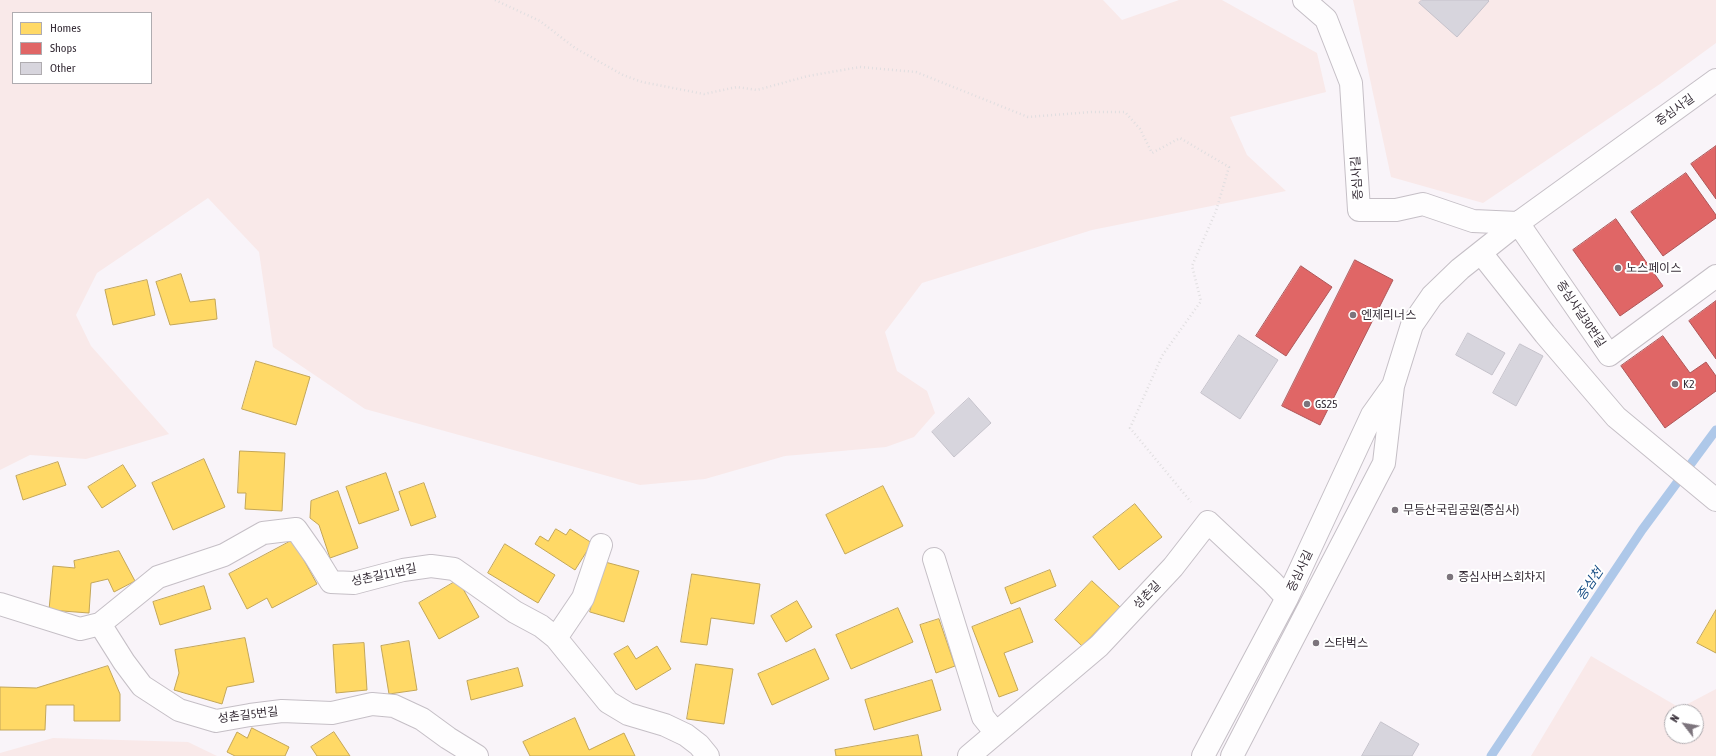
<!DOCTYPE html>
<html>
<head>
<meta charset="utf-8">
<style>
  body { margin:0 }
  #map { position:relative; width:1716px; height:756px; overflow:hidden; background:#f9f4f9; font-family:"Asap Condensed",sans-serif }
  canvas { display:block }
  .legend { position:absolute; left:12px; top:12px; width:140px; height:72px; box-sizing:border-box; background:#fff; border:1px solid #afacb0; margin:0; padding:5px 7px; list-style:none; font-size:12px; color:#382f39 }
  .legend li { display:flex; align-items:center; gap:8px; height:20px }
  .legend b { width:20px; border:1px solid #afacb0 }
  .north { position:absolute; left:1664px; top:704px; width:40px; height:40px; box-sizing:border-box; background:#fff; border:1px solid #afacb0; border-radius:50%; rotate:301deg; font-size:11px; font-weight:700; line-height:16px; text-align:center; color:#382f39 }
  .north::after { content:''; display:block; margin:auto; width:14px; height:18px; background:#7c747c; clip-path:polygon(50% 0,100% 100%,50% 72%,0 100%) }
</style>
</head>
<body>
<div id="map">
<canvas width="1716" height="756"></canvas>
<ul class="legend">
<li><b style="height:11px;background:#ffd966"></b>Homes</li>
<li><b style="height:11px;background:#e06666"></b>Shops</li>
<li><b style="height:11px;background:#d7d5dd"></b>Other</li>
</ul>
<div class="north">N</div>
</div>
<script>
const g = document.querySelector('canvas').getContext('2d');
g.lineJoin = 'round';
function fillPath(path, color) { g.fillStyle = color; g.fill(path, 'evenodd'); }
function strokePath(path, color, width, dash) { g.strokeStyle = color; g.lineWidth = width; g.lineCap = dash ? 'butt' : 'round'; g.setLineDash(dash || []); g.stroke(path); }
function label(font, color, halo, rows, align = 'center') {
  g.font = font + ' "Asap Condensed","Noto Sans KR",sans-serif'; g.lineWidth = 4; g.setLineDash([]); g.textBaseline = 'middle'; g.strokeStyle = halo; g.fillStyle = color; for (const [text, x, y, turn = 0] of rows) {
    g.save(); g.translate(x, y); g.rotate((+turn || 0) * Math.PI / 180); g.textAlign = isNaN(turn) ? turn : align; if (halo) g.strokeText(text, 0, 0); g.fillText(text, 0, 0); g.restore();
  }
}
const green = new Path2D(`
  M0,0H1103L1122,20L1179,0H1222L1317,53L1326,92L1230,117L1247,155L1286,191L1092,230L922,283L885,332L897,371L927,391L935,413L914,437L886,447L785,456L705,479L640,485L365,409L273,347L259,252L208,198L97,273L76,315L91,346L169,434L86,459L30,455L0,470ZM13,13H151V83H13Z
  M1353,0H1716V43L1660,84L1483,203L1391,177Z
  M1591,656L1680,708L1716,689V756H1531ZM1672,712H1696V736H1672Z
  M53,738L188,742L217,756H0V753Z`);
const homes = new Path2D(`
  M181,274L190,302L215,299L217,319L170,325L156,282Z
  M147,280L155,315L113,325L105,290Z
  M256,361L310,377L296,425L242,409Z
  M240,451L285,453L282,511L245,509L246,493H238Z
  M204,459L225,507L173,530L152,483Z
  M58,462L66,485L23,500L16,476Z
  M123,465L136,486L102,508L88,487Z
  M386,473L399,510L359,524L346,487Z
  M424,483L436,517L411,526L399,492Z
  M883,486L903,526L845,554L826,515Z
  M338,491L358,548L330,558L319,525L310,518L311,501Z
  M1135,504L1162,537L1119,570L1093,537Z
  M556,529L566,535L570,529L592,543L575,570L535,544L540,536L548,541Z
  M293,540L317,584L272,608L267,598L247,609L229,574Z
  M505,544L555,575L538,603L488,573Z
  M119,551L135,581L114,592L108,579L91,583L89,613L49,610L53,566L75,568L74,561Z
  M605,562L639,571L624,622L590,612Z
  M1050,570L1056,586L1011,604L1005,588Z
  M692,574L760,584L754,624L711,618L707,645L681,642Z
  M458,580L479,617L439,639L419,603Z
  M1092,581L1120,607L1082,646L1055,620Z
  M204,586L211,609L160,625L153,602Z
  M797,601L812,627L786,642L771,616Z
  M898,608L913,642L851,669L836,635Z
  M1020,608L1033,642L1004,653L1018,690L999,697L972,627Z
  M1716,610V653L1697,643Z
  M939,619L955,666L936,673L920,625Z
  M245,638L254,682L227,687L222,704L174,690L179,673L175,650Z
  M409,641L417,690L389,694L381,646Z
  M364,643L367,690L336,693L333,645Z
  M628,646L636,659L657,646L671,669L636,690L614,654Z
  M815,649L829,679L772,705L758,674Z
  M696,664L733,669L724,724L687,719Z
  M108,666L120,694V721H74V705H46L45,730H0V687L36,688Z
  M518,668L523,686L471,700L467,681Z
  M932,680L941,710L874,730L865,700Z
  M575,718L589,750L624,733L635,756H530L523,742Z
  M252,728L289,747L285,756H235L227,752L237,732L247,738Z
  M334,732L350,756H317L311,747Z
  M918,735L922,756H836L835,750Z`);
const shops = new Path2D(`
  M1716,146V199L1691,164Z
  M1686,173L1716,215V218L1663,256L1631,212Z
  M1616,219L1663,286L1620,316L1573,250Z
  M1355,260L1393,280L1320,425L1282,406Z
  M1301,266L1332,287L1286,356L1256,336Z
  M1716,301V359L1689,321Z
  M1663,336L1690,373L1706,362L1716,376V391L1665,428L1621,366Z`);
const stream = new Path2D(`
  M1491,756L1642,530L1716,430`);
const building = new Path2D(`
  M1422,0H1488L1489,1L1457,37L1419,3Z
  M1468,333L1505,353L1492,375L1456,355Z
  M1239,335L1278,360L1240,419L1201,393Z
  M1520,344L1543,356L1516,406L1493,393Z
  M969,398L991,423L954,457L932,432Z
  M1381,722L1419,744L1412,756H1362Z`);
const path = new Path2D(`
  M495,0L540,21L575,48L623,75L642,82L704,94L737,87L757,90L808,76L860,67L916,72L1028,117L1091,112H1125L1140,129L1152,153L1180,138L1229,167L1216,211L1192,266L1201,301L1162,356L1130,428L1191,502`);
const minor = new Path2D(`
  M1304,0L1326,19L1351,83L1359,210H1396L1423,204L1473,221L1518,223
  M1518,223L1609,355L1716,276
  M1481,253L1545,334L1616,417L1716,500
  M934,559L983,717L996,733
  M0,604L80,629L100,624L124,662L142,686L179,710L216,721L250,715L282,711L332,713L372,704L394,706L422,719L448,738L477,756
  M100,624L158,577L224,555L263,533L296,529L315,556L331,582L354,583L403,570L431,566L454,569L515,612L541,626L556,638L608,702L628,714L665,725L686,735L699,745L708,756
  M556,638L583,598L601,545
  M969,756L1099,646L1173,567L1208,522L1272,582L1287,598
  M1203,756L1287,598L1372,415L1392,387
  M1232,756L1384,463L1393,386L1412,325L1432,296L1460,269L1518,223L1716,80`);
const markers = [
  [1618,268,4,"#7c747c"],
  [1353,315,4,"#7c747c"],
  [1675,384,4,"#7c747c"],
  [1307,404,4,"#7c747c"],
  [1395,510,4,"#7c747c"],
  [1450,577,4,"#7c747c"],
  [1316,643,4,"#7c747c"]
];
const streetNames = [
  ["증심사길",1675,110,-36],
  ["증심사길",1357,178,-94],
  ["증심사길30번길",1581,314,56],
  ["증심사길",1300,571,-65],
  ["성촌길11번길",384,575,-12],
  ["성촌길",1147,595,-46],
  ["성촌길5번길",248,715,-7]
];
const poiNames = [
  ["노스페이스",1626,268],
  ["엔제리너스",1361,315],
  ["K2",1683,384],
  ["GS25",1315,404],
  ["무등산국립공원(증심사)",1403,510],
  ["증심사버스회차지",1458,577],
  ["스타벅스",1324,643]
];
const waterNames = [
  ["증심천",1590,584,-56]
];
fillPath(green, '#f9e9e9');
fillPath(homes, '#ffd966');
strokePath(homes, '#c3a658', 1);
fillPath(shops, '#e06666');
strokePath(shops, '#ae5658', 1);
strokePath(stream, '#aec8e9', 9);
fillPath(building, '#d7d5dd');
strokePath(building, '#c5c2cb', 1);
strokePath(minor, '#c5bfc6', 24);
strokePath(path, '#e0dee0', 2.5, [1, 3]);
strokePath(minor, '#fefdfe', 22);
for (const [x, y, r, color] of markers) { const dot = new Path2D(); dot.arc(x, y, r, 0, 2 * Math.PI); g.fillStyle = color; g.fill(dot); strokePath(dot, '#fff', 1.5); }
label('12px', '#382f39', '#fff', streetNames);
label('12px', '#382f39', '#fff', poiNames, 'left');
label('italic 13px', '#174d84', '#fff', waterNames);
</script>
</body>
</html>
